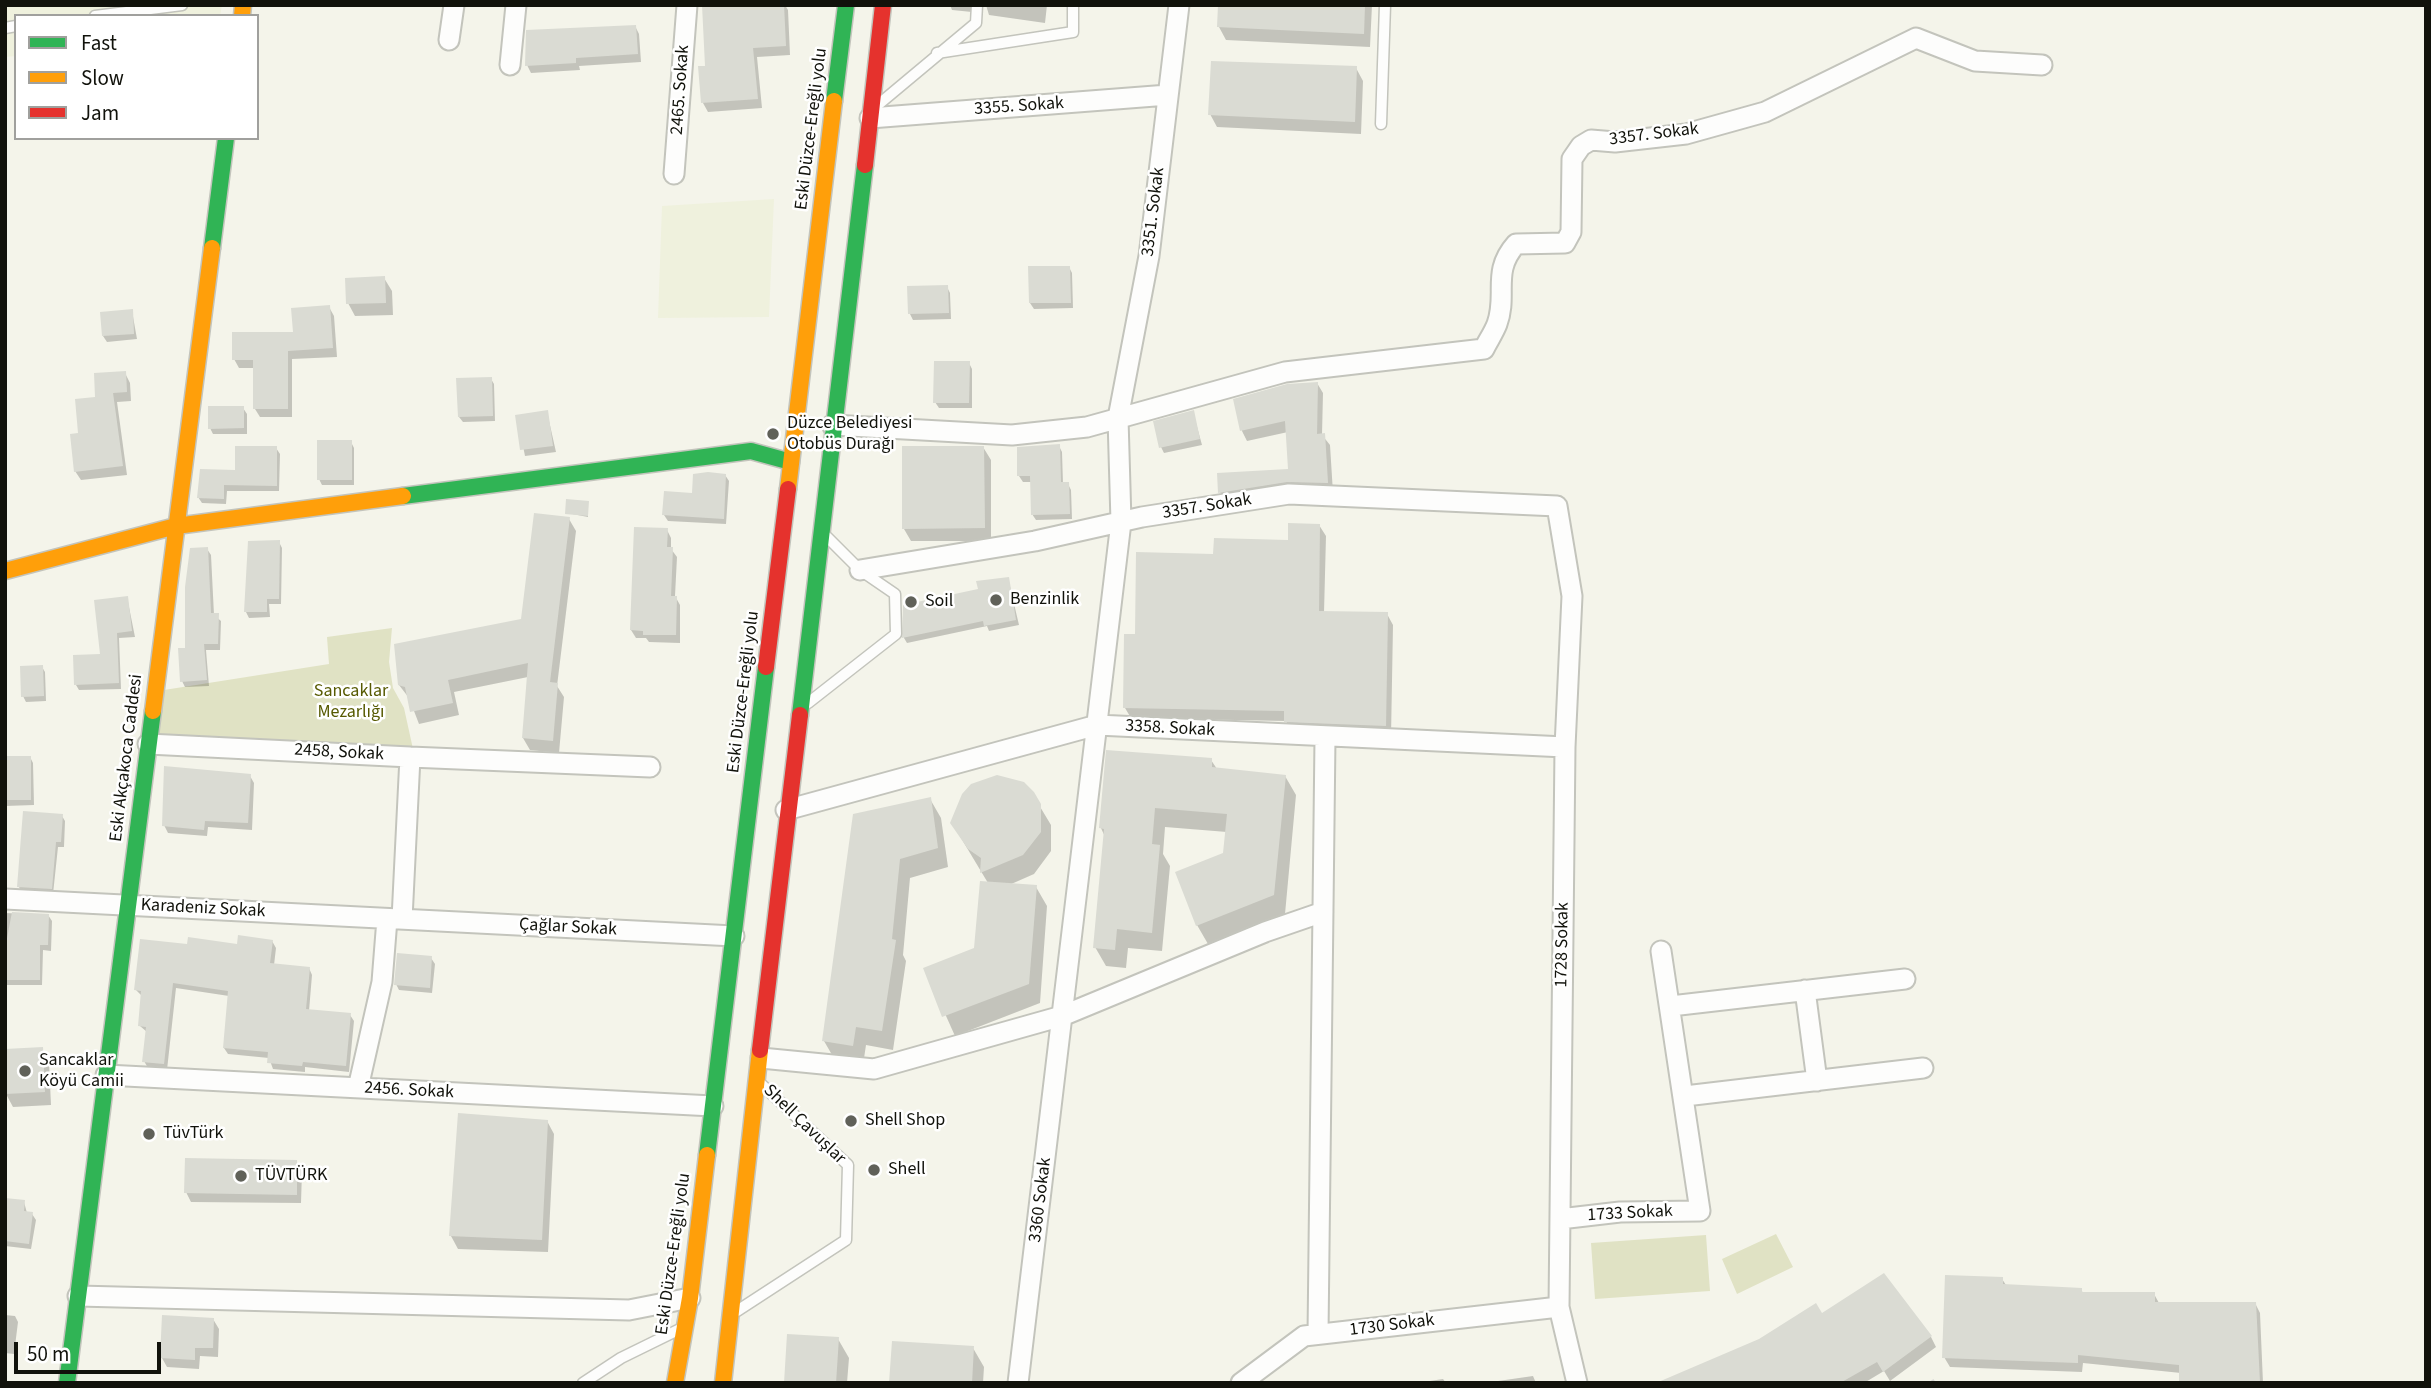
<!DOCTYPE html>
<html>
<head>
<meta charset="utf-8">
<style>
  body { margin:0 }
  #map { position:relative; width:2431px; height:1388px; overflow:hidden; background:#f4f4ea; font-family:"Source Sans 3",sans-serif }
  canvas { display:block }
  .frame { position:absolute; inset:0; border:7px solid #11120b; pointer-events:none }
  .legend { position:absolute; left:14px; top:14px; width:245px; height:126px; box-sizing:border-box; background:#fff; border:2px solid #a0a09d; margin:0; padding:9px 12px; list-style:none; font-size:21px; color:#11120b }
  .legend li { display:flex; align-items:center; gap:14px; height:35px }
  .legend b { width:35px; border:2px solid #a0a09d }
  .scale { position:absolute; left:14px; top:1342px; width:147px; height:32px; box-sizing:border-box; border:4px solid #11120b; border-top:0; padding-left:9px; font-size:21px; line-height:24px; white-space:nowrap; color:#11120b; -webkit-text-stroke:5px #fff; paint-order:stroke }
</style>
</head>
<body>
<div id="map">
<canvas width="2431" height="1388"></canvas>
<div class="frame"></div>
<ul class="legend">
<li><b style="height:9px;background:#30b455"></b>Fast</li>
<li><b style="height:9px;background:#ff9f0a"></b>Slow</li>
<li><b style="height:9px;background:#e5322d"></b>Jam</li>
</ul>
<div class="scale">50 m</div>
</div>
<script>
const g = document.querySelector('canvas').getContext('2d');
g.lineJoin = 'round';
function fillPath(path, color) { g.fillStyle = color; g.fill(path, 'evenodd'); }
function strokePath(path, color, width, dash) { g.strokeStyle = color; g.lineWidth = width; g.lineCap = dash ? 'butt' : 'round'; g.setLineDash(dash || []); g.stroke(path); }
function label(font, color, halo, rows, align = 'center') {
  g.font = font + ' "Source Sans 3",sans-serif'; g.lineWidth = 5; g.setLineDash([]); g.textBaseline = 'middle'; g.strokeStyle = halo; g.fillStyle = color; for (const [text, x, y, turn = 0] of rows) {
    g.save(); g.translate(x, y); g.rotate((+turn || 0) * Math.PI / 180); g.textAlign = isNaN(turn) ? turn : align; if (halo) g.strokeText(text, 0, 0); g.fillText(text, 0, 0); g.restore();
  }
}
const built = new Path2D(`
  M5,5H222L220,16H16V56L5,57Z
  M774,199L769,317L658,318L662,206Z`);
const green = new Path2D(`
  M392,628L389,662L393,688L404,708L413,749L159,735L164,690L329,664L327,637Z
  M1776,1234L1793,1267L1737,1294L1722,1259Z
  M1706,1235L1710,1291L1595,1299L1591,1243Z`);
const shadow = new Path2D(`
  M703,5H785L788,10L790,55L757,57L762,108L708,112L703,103L700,68L707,67Z
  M950,5H973L972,12L952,10Z
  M986,5H1047L1045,23L989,15Z
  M1220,5H1372L1370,47L1226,40L1219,27Z
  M635,26L639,34L641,62L579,66L580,70L531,73L527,65Z
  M1356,68L1363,81L1361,134L1217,127L1210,114Z
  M1069,267L1072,273L1073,308L1034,309L1030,303Z
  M384,278L392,291L393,315L355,316L348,303Z
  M947,287L950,293L951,319L913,320L910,314L909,288Z
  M329,307L334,316L337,357L292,359V417H260L255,409V368H239L234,359L295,334Z
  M132,311L137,339L107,342L103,336Z
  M969,363L972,369V408H939L935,402Z
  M125,373L130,383L131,401L117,402L127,475L81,480L75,471L80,434L97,399Z
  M491,379L494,384L495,421L463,422L459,417Z
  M1317,383L1323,393L1322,435L1330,445L1333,493L1226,502L1220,492L1290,471L1288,432L1247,441L1242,431L1235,400Z
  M243,408L247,414V434H213L210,428Z
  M547,412L556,452L525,456L517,416Z
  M1193,412L1202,445L1164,453L1161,447Z
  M351,442L354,448V485H322L319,479Z
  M1059,446L1062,452L1063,484H1068L1071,490L1072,519L1036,520L1032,514V482H1023L1019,476Z
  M983,447L991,460V541H911L904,529Z
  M276,448L280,454L279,491H227L226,504L202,503L198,497Z
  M725,475L729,481L726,524L668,521L664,515Z
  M588,503V517L567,513Z
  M569,519L576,531L557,686L564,697L559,753L530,750L523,738L528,677L454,692L459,715L419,724L409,698L399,685L523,620Z
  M1319,525L1326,536L1324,613L1387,614L1393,625L1391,737L1292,732L1286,721L1131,718L1125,708L1137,636L1215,555L1290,541Z
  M667,530L671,538V549L677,557L675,596L680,605V643L649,642L646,638H636L631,630Z
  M279,542L282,548L281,604H269L270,617L249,618L246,612Z
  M207,549L211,555L214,615L221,621L220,650H206L209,686L185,687L182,681L187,649Z
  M1008,578L1019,625L989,631L987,626L907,643L904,638V606L980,590Z
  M127,597L135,637L119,638L121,689L79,690L76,685L102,656Z
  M42,667L45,672L46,701L26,702L23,696Z
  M30,757L33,763L34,805L5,806V758Z
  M1211,760L1217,769L1285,776L1296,795L1285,914L1208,944L1197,925L1225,854L1227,832L1165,827L1163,854L1170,866L1162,951L1128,948L1126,968L1106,966L1095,947L1105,837L1101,828Z
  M250,776L254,783L252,830L208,827L207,836L168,833L164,825Z
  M930,799L941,818L948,867L910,878L903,955L906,961L893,1050L866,1045L863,1065L835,1060L824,1041L854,815Z
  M1039,805L1051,825V851L1034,874L1009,885L1036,887L1047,906L1040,1003L955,1036L925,969L976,949L988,883L952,823Z
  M62,816L65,821L64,847H58L53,894L22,893L19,887Z
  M5,913L48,915L52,921L51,951L43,950L42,985H5Z
  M272,941L276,948L274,965L309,968L312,975L309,1011L350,1015L354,1021L349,1072L305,1067V1072L273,1069L269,1058L228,1054L224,1048L229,996L176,988L167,1070L148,1068L144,1061L147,1032L140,1026L142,996L136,990L188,946H238Z
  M431,958L435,964L432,993L399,990L396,984Z
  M42,1049L49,1062L51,1105L13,1107L6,1094Z
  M459,1115L547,1121L554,1134L548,1252L458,1249L451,1236Z
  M296,1162L302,1171L301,1203L191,1202L186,1192Z
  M5,1200L24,1202L27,1213L32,1214L36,1220L31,1249L5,1246Z
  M2002,1279L2006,1285L2081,1290L2084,1294H2154L2159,1303H2255L2260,1313L2263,1383H2180L2181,1373L2083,1363L2082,1372L1950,1367L1944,1357Z
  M5,1315L15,1316L18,1322L14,1354L5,1353Z
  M1821,1316L1931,1337L1936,1347L1890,1381L1884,1371L1864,1383H1659Z
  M213,1319L219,1329L218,1357L200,1356L199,1369L167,1367L162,1358Z
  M838,1339L849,1358L847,1383H786Z
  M973,1348L984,1367L983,1383H891Z
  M1533,1376L1536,1383H1484Z
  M1443,1379L1446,1383H1416Z`);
const building = new Path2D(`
  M702,5H784L786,46L753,48L758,99L701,103L698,66H705Z
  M1218,5H1365L1364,34L1217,27Z
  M636,25L638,54L576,58V63L525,66L526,30Z
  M1211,61L1357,66L1355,122L1208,115Z
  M1028,266H1070L1071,303H1029Z
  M385,276L386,303L346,304L345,278Z
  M948,285L949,313L908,314L907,286Z
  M330,305L333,348L288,351V409H253V360H232V332H293L291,308Z
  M133,309L134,334L102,336L100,312Z
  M934,361H970L969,403H933Z
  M126,371L127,392L113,393L123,466L74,472L70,434L78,433L75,399L95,397L94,373Z
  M492,377L493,416L458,417L456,378Z
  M1318,382L1317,434L1325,433L1328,483L1287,482L1218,493L1217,473L1288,469L1285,421L1240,431L1233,399L1287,384Z
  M208,406H244V428L208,429Z
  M548,410L553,446L520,450L515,415Z
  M1194,410L1200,439L1159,448L1153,421Z
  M317,440H352V480H317Z
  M1060,444L1061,482H1069L1070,514L1031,515L1030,476H1017V447Z
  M235,446H277V486L224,485V499L197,498L200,469L235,470Z
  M902,446H984L985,528L902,529Z
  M708,472L726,474L724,519L662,515L664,491L692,493L693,474Z
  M566,499L589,501L588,516L565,514Z
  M534,513L570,517L550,682L558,683L553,741L522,738L528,663L448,680L453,703L410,712L405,687L398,685L394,644L521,619Z
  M1288,523L1320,524L1319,611L1388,612L1386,726L1284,722V711L1123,708L1124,634H1135L1136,552L1213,554L1214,538L1288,540Z
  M634,527L668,528L667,547H673L671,596H677L676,635H643V631L630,630Z
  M280,540L279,599H267V612H244L248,541Z
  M208,547L211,613H219L218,644H204L207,680L180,682L178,648H185V587L190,548Z
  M1009,577L1016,620L984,626L983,621L902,638L903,605L978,589L976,581Z
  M128,596L132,631L117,633L119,683L74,685L73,655L100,654L94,600Z
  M43,665L44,696L21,697L20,666Z
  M1106,750L1212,758V767L1286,775L1274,895L1196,926L1175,872L1223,853L1227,814L1155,808L1152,844L1160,845L1152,933L1117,929L1115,950L1093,948L1104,829L1099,828Z
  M5,756H31V800H5Z
  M164,766L251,774L248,823L205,821L204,830L162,826Z
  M997,775L1024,782L1034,792L1041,804V832L1023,855L980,873L981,858L968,849L950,823L962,794L971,784Z
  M931,797L938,848L900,859L892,939L896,940L882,1031L856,1027L853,1046L822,1041L853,814Z
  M23,811L63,814L61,842H56L52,889L17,887Z
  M980,881L1037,885L1029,984L942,1017L923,968L974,948Z
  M12,912L49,914L48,945H40V980H5V949Z
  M238,935L273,940L270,963L310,967L306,1009L351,1013L346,1066L303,1062L302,1066L267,1063L268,1052L223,1048L228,991L173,983L164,1064L142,1062L146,1027L138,1026L141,991L134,990L140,939L187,944L188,937L237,944Z
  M397,953L432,956L430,988L394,985Z
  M43,1047L45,1092L5,1094V1049Z
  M458,1113L548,1120L542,1240L449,1236Z
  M185,1158L297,1160V1195L184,1193Z
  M5,1198L25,1200L24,1211L33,1212L29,1244L5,1241Z
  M1884,1273L1932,1336L1883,1372L1877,1362L1840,1383H1656L1759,1339L1816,1303L1822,1313Z
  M1945,1275L2003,1277V1284L2082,1288V1292H2155V1302H2256L2260,1383H2179V1365L2078,1355V1363L1942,1358Z
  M162,1315L214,1318L213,1348H195V1360L160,1358Z
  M787,1334L839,1337L836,1383H784Z
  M892,1341L974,1346L972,1383H889Z`);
const path = new Path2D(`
  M1932,1380L1934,1383`);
const lane = new Path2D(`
  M95,16L182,5
  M5,28L16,26
  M937,53L1073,32V5
  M879,104L976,23L977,5
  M1381,124L1385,5
  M808,703L896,634L895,594L860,570L827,537
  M737,1311L846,1240L848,1165L761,1084
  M583,1383L621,1358L678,1330`);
const street = new Path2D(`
  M449,40L454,5
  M510,65L516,5
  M870,118L1168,95
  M674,174L687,5
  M832,425L1012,435L1087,427L1285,372L1484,349C1488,341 1494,332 1497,324C1508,294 1491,272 1516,244L1565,243L1571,232L1572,159L1581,146L1591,140L1615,142L1686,134L1765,112L1916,38L1975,61L2042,65
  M860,570L1035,541L1142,517L1289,494L1557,506L1572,596L1565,747L1559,1307L1577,1383
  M148,744L410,757L402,919
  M410,757L650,767
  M786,810L1097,725L1565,747
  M5,899L734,936
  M1805,990L1817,1081
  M1671,1006L1905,979
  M761,1058L874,1069L1062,1016L1265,932L1323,912
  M106,1075L713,1106
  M358,1088L382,982L387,919
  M1685,1096L1923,1068
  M1560,1219L1620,1212L1700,1211L1661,951
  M78,1296L629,1310L690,1298
  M1318,1334L1325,738
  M1018,1383L1121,522L1118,418L1149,256L1179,5
  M1241,1383L1304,1336L1559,1307`);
const fast = new Path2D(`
  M834,101L846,5
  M212,248L226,138
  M403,496L751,451L791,462
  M800,715L865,165
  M707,1155L766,667
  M67,1383L153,711`);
const slow = new Path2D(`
  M242,16L243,5
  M788,489L834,101
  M5,571L176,526L403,496
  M153,711L212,248
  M675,1383L690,1298L707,1155
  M723,1383L760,1050`);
const jam = new Path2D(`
  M865,165L883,5
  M766,667L788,489
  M760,1050L800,715`);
const markers = [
  [773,434,7,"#606159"],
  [996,600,7,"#606159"],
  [911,602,7,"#606159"],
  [25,1071,7,"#606159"],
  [851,1121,7,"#606159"],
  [149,1134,7,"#606159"],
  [874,1170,7,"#606159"],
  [241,1176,7,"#606159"]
];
const streetNames = [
  ["2465. Sokak",681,90,-86],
  ["3355. Sokak",1019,107,-4],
  ["Eski Düzce-Ereğli yolu",812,129,-83],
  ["3357. Sokak",1654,135,-7],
  ["3351. Sokak",1154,212,-83],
  ["3357. Sokak",1207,507,-9],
  ["Eski Düzce-Ereğli yolu",744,692,-83],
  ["3358. Sokak",1170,729,3],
  ["2458, Sokak",339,753,3],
  ["Eski Akçakoca Caddesi",127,758,-83],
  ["Karadeniz Sokak",203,909,3],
  ["Çağlar Sokak",568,928,3],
  ["1728 Sokak",1563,945,-89],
  ["2456. Sokak",409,1091,3],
  ["Shell Çavuşlar",804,1125,44],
  ["3360 Sokak",1041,1200,-83],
  ["1733 Sokak",1630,1214,-3],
  ["Eski Düzce-Ereğli yolu",674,1254,-82],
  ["1730 Sokak",1392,1326,-7]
];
const poiNames = [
  ["Düzce Belediyesi",787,424],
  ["Otobüs Durağı",787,445],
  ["Benzinlik",1010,600],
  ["Soil",925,602],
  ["Sancaklar",39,1061],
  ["Köyü Camii",39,1082],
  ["Shell Shop",865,1121],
  ["TüvTürk",163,1134],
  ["Shell",888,1170],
  ["TÜVTÜRK",255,1176]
];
const parkNames = [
  ["Sancaklar",351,692],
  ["Mezarlığı",351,713]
];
fillPath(built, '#eff1dd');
fillPath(green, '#e0e2c4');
fillPath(shadow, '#0003');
fillPath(building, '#dadbd3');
strokePath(lane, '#c3c4bc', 13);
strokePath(street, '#c3c4bc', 23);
strokePath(fast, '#c3c4bc', 19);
strokePath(slow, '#c3c4bc', 19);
strokePath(jam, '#c3c4bc', 19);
strokePath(path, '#dadad6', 3.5, [5, 5]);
strokePath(lane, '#fdfdfc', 10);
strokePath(street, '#fdfdfc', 19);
strokePath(fast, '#30b455', 16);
strokePath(slow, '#ff9f0a', 16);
strokePath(jam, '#e5322d', 16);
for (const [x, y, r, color] of markers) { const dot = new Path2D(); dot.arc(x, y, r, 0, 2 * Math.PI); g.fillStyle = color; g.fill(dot); strokePath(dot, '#fff', 2.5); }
label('18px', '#11120b', '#fff', streetNames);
label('18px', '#11120b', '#fff', poiNames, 'left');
label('18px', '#575a02', '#fff', parkNames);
</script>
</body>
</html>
